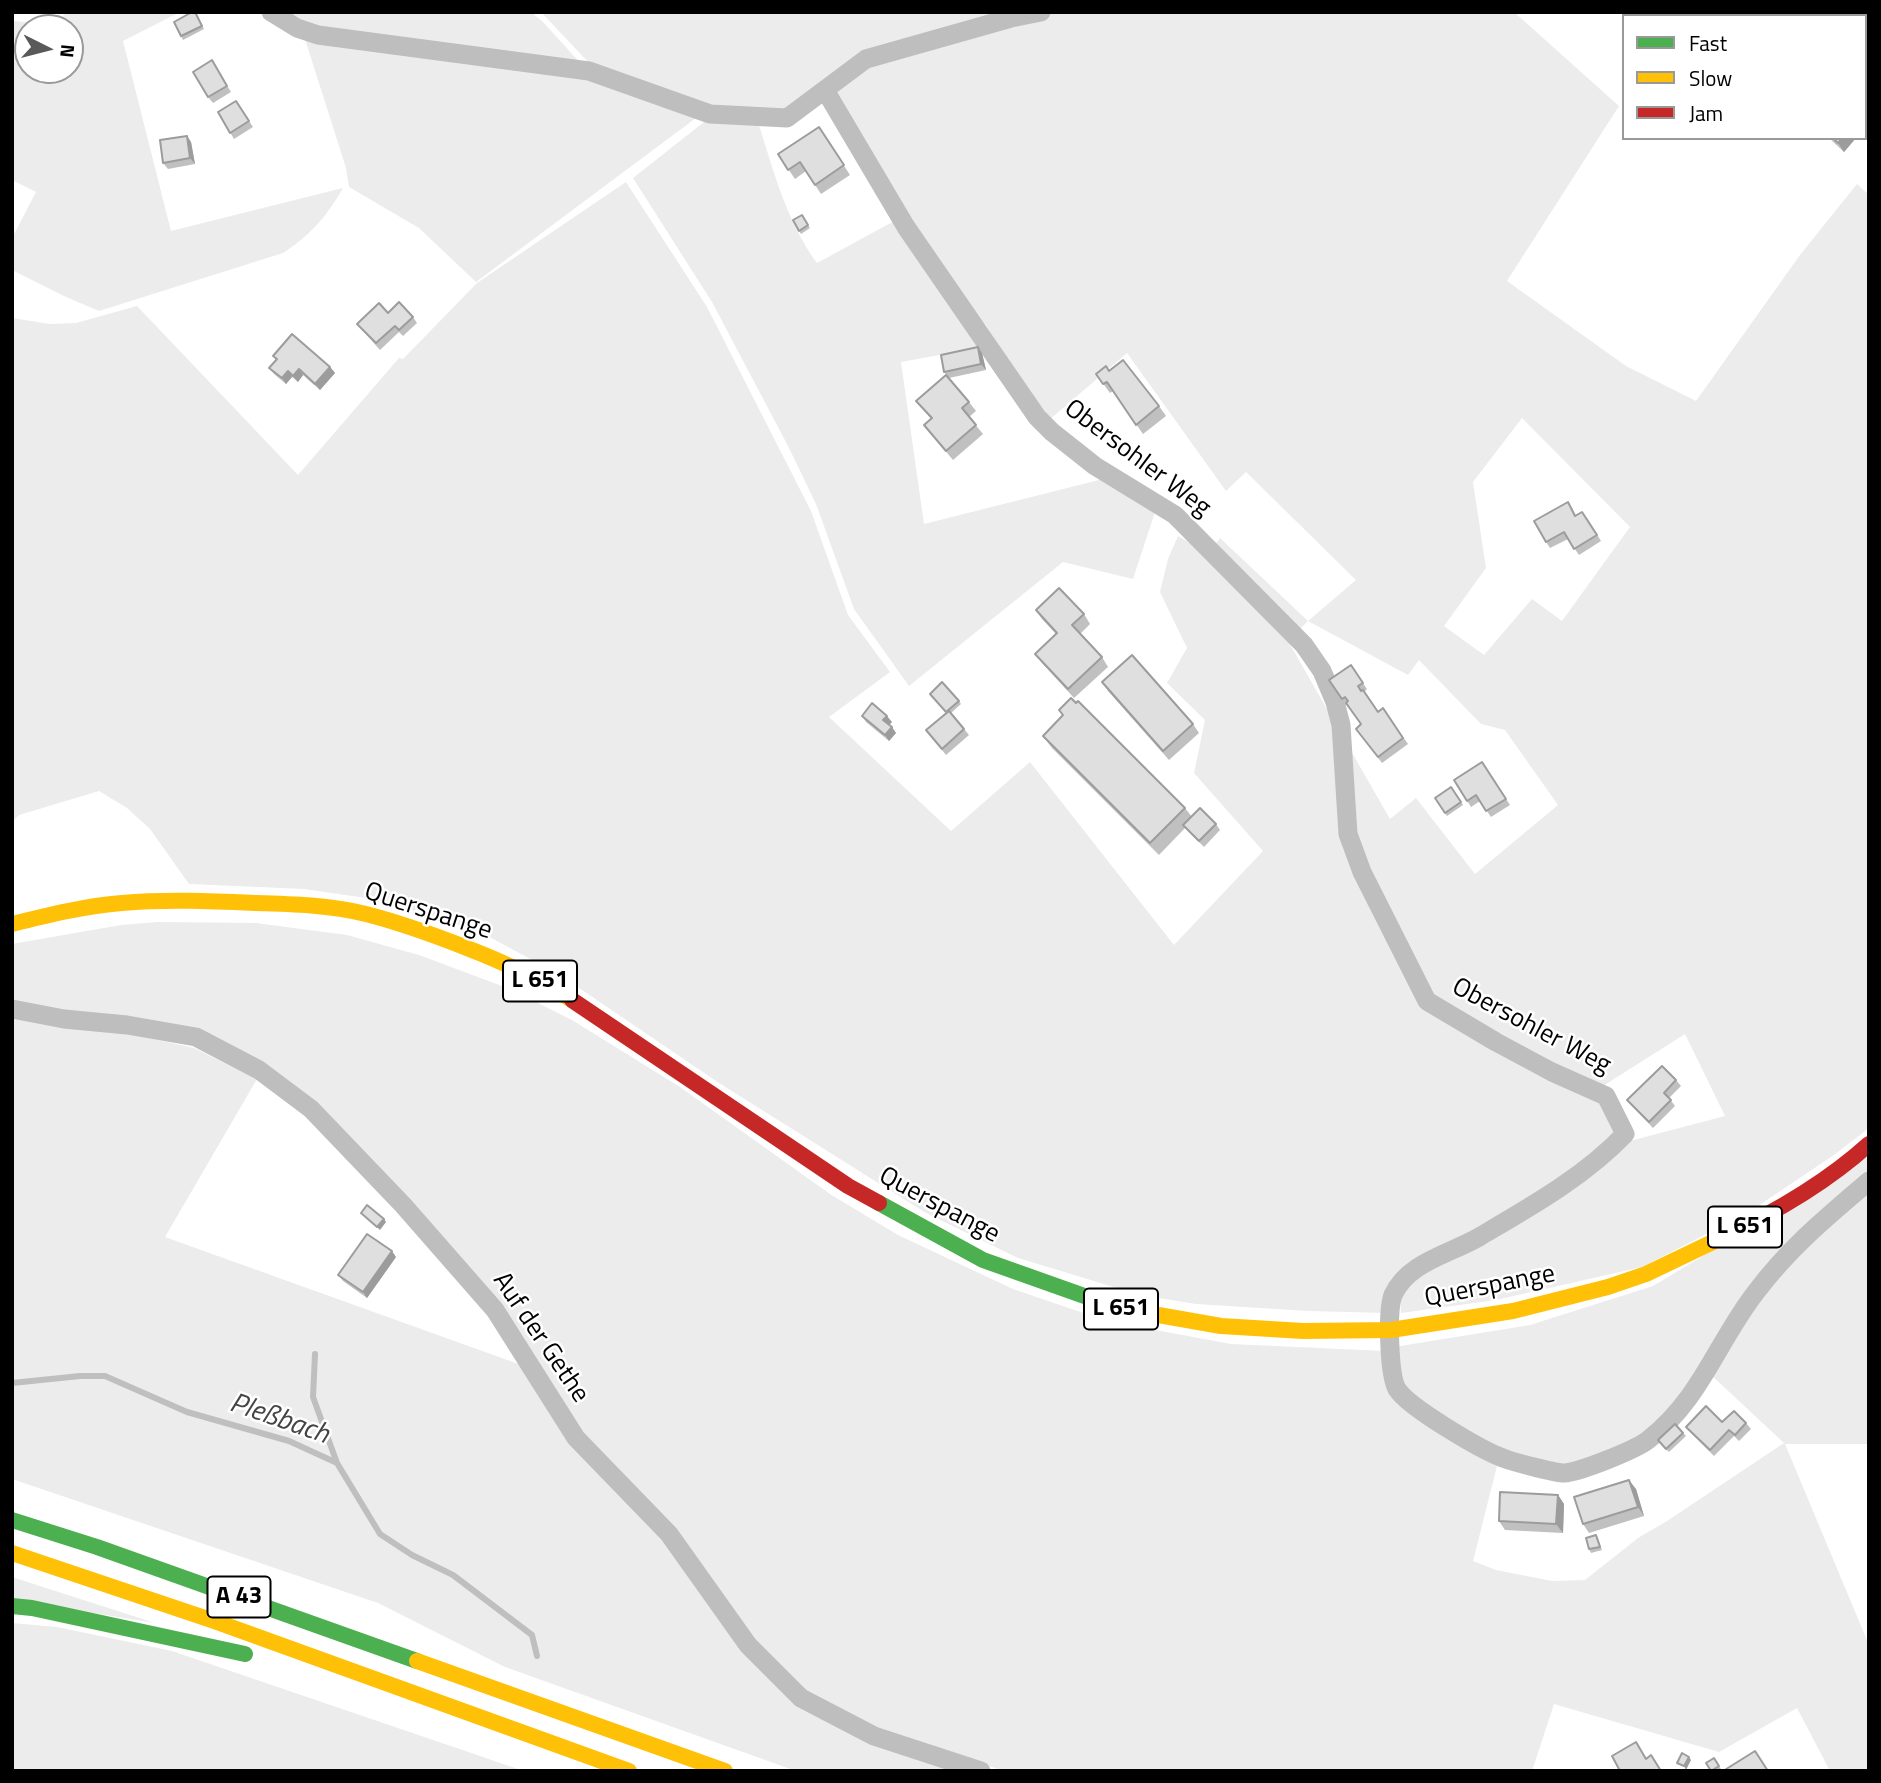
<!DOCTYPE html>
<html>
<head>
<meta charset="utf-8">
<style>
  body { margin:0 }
  #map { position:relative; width:1881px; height:1783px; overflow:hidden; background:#fff; font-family:"Titillium Web",sans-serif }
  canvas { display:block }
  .frame { position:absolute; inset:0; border:14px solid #000; pointer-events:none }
  .legend { position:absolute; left:1622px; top:14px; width:245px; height:126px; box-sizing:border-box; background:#fff; border:2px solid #999; margin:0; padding:9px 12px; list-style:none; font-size:21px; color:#000 }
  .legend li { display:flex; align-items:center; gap:14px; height:35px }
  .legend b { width:35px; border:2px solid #999 }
  .north { position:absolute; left:14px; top:14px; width:70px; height:70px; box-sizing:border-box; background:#fff; border:2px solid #999; border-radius:50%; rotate:96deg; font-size:19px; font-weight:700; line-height:28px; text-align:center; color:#000 }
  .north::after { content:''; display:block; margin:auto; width:24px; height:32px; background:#595959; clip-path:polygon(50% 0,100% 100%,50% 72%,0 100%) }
</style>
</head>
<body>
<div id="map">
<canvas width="1881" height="1783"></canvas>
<div class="frame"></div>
<ul class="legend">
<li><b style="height:9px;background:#4caf50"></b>Fast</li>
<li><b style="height:9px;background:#ffc107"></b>Slow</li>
<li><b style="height:9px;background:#c62828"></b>Jam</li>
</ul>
<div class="north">N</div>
</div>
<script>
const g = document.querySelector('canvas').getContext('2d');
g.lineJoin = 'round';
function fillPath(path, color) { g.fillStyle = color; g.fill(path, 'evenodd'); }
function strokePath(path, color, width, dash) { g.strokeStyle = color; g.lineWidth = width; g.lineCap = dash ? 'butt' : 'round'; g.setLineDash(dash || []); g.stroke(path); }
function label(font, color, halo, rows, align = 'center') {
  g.font = font + ' "Titillium Web",sans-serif'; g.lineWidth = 5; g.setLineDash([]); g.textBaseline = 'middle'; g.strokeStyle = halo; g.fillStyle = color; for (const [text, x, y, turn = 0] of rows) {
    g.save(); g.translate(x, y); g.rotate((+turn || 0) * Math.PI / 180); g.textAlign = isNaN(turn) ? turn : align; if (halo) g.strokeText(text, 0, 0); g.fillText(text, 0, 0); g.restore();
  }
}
const green = new Path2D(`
  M68,12H180L123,41L171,231L343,188C327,216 310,236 283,253L99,311L66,297L12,270V238L36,192L12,180V21L52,24ZM28,28H70V70H28Z
  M280,12H531L543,22L583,66L312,28Z
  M541,12H1514L1619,106L1507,281L1626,366L1696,401L1800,255L1857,184L1869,195V1128L1834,1155L1749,1212L1642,1267L1496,1300L1401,1313L1400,1296L1406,1285L1626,1142L1725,1116L1685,1034L1600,1088L1622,1135L1558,1183L1426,1255L1385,1313L1308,1311L1196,1304L1140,1295L1018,1258L926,1213L719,1083L560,975L482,933L380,900L304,889L189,884L150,829L127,808L99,791L19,815L12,822V318L50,324L76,323L137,306L298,475L399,358L403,359L477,283L626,182L707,307L811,511L848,615L890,672L829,717L951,831L1030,762L1174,945L1263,851L1194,773L1205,720L1167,683L1187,648L1160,592L1168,559L1178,536L1209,554L1220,538L1308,621L1356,580L1246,472L1226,491L1127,353L1048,421L985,324L972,320L828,90L863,55L783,116L714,110L590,64ZM1522,418L1630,527L1562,621L1532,599L1484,655L1444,626L1486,568L1473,482ZM1308,621L1408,675L1419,660L1481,724L1505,730L1558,805L1475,874L1416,798L1390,819L1288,641Z
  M304,36L588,76L700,115L476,282L419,228L349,187L346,168Z
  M709,118L758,122C774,172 786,220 817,263L898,219L983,347L901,362L924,524L1107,478L1156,509L1133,579L1063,562L909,686L854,609L816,504L788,446L712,302L633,178Z
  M158,922L256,923L347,935L419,955L510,989L572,1020L680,1087L830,1194L898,1235L1013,1289L1107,1321L1231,1344L1386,1351L1385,1379L1498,1462L1473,1561L1496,1570L1552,1581L1585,1580L1638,1538L1667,1521L1784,1443L1710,1374L1757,1295L1869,1188V1444H1785L1869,1645V1771H1830L1797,1708L1719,1752L1554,1704L1532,1771H1004L876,1728L805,1693L752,1642L580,1435L498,1306L314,1107L199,1034L12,1002V944L121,925Z
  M12,1017L127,1033L194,1048L257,1079L165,1237L524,1366L799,1705L971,1771H796L505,1667L378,1603L12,1479Z
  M1869,1156V1174L1793,1239L1685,1397L1646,1436L1562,1469L1504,1452L1426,1406L1395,1377L1394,1347L1530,1325L1653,1286Z
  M12,1577L155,1623L12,1600Z
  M12,1623L57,1627L172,1651L524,1771H12Z`);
const stream = new Path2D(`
  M315,1354L313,1397L337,1463
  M12,1383L80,1376H105L187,1412L289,1441L337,1463L380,1534L412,1555L453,1575L532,1635L537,1656`);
const street = new Path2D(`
  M271,12L297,28L318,35L589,71L710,114L787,118L866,59L1011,18L1041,12
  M1821,12L1826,16
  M1865,44L1869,47
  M825,90L906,227L1037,417L1052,432L1095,466L1175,515L1304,645L1322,671L1335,702L1341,725L1348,834L1362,872L1427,1001L1496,1042L1552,1072L1606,1096L1625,1134C1584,1177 1530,1207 1479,1237C1450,1254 1408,1262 1393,1295C1387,1311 1389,1375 1397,1389C1408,1407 1481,1450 1503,1458C1513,1462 1555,1473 1564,1473C1580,1472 1635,1450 1648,1440C1701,1399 1717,1342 1756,1292C1790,1247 1827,1217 1869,1181
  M12,1009L64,1019L127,1025L196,1037L259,1070L311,1109L403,1205L495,1310L576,1438L669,1534L748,1645L801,1698L874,1736L981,1771`);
const fast = new Path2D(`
  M879,1203L983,1260L1121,1309L1147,1313
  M12,1520L97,1547L417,1661
  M12,1606L32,1608L245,1654`);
const slow = new Path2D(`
  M12,924C48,915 85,906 122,903C166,899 211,901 255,903C292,904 330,905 366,914C401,923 434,935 467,948C503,962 540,979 572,1000
  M1147,1313L1221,1326L1303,1331L1391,1330L1513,1311L1608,1287L1646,1274L1719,1239
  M12,1553L217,1622L629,1771
  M417,1661L725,1771`);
const jam = new Path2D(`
  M572,1000L848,1186L879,1203
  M1719,1239C1772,1214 1826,1183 1869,1144`);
const wall = new Path2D(`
  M195,12L204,29L183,40L181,36Z
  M216,67L231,92L213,103L208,97Z
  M236,101L253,127L234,139L218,112Z
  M819,127L850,175L821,194L806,171L795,179L778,154Z
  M187,136L191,142L195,164L168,169L163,163Z
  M1829,138H1856L1844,152Z
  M802,215L810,228L801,234L793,220Z
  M388,313L413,317L417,323L403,336L399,332L380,350L357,324Z
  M982,353L986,370L949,378L944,372Z
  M273,356L330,367L335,373L320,390L303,375L298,382L292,377L286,384L274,374L269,368L276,360Z
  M1109,371L1159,406L1166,416L1143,434L1113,391L1110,393L1096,374Z
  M916,401L969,402L976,411L969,417L983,434L953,460L924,425L931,419Z
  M1572,508L1576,516L1587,518L1601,541L1579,555L1568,539L1550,548L1546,542Z
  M1036,610L1084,614L1090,624L1080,634L1102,657L1108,667L1074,698L1042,663L1035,654L1056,634L1042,619Z
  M1351,665L1367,689L1364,692L1378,712L1383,708L1408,744L1382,763L1356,729L1361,725L1347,704L1346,706L1329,680Z
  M1102,682L1193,724L1199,733L1169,760L1108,691Z
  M959,701L961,704L951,713L969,735L946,755L926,730Z
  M1059,710L1185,808L1192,817L1216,824L1220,830L1204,847L1185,828L1159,855L1052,748L1043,736L1063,716Z
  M862,716L892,722L889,725L896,733L889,741L866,722Z
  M1482,762L1510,805L1491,817L1480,801L1471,807L1454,780Z
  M1451,787L1463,805L1447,816L1435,798Z
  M1676,1080L1681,1086L1669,1098L1675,1106L1653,1128L1632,1106L1627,1100Z
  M396,1257L367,1298L343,1281L338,1275Z
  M1722,1422L1746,1423L1751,1429L1739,1441L1734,1436L1714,1456L1691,1433L1686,1427Z
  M1675,1424L1686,1436L1669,1452L1660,1443Z
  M1636,1489L1644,1516L1589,1533L1583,1524Z
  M1558,1495L1564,1504L1563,1533L1505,1530L1499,1521Z
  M1598,1538L1602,1550L1591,1553L1589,1549Z
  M1714,1758L1721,1769L1718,1771H1711Z`);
const shadedWall = new Path2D(`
  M1867,110L1869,112V124L1865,128V112Z
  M187,136L191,142L195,164L190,158Z
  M1842,138H1856L1844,152L1838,143Z
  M978,347L982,353L986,370L981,364Z
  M330,367L335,373L320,390L315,384Z
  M299,369L303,375L298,382L293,376Z
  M288,371L292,377L286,384L282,378Z
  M887,716L892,722L888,726L883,720Z
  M892,727L896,733L889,741L885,735Z
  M384,1219L386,1222L380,1230L377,1227Z
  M392,1251L396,1257L367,1298L363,1292Z
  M1629,1480L1636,1489L1644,1516L1638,1507Z
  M1558,1495L1564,1504L1563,1533L1556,1524Z
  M1689,1757L1691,1760L1686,1770L1684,1766Z`);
const building = new Path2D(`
  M192,12H195L202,26L181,36L174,22Z
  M1704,12H1760L1764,16H1731L1727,12L1724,16H1708Z
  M212,60L227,86L208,97L193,72Z
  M236,101L249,121L230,133L218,112Z
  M819,127L844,165L815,185L800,162L788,170L778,154Z
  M187,136L190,158L163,163L160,140Z
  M1833,138H1842L1838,143Z
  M802,215L808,225L799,231L793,220Z
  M399,302L413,317L399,330L395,326L376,343L357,324L379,303L388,313Z
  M292,334L330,367L315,384L299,369L293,376L288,371L282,378L269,368L277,359L273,356Z
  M978,347L981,364L944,372L941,355Z
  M1123,360L1159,406L1136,425L1107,382L1103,384L1096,374L1106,366L1109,371Z
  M946,375L969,402L962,408L976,425L946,451L924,425L932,418L916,401Z
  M1568,502L1575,516L1582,512L1597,535L1574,549L1564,532L1546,542L1534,521Z
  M1059,588L1084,614L1072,625L1102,657L1068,689L1035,654L1057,633L1036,610Z
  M1132,655L1193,724L1163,751L1102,682Z
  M1351,665L1363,683L1358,686L1361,691L1363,690L1378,712L1383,708L1403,738L1378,757L1356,729L1361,724L1346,703L1348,701L1345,697L1342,699L1329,680Z
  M942,682L959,701L946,712L930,694Z
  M1071,698L1076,703L1078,701L1185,808L1150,843L1043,736L1063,715L1059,710Z
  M872,703L887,716L883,720L892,727L885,735L862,716Z
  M949,711L964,729L942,749L926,730Z
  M1482,762L1506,799L1486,811L1476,795L1467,801L1454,780Z
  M1451,787L1461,802L1445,813L1435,798Z
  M1200,808L1216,824L1199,841L1183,825Z
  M1662,1066L1676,1080L1664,1093L1671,1100L1649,1122L1627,1100Z
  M367,1205L384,1219L377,1227L361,1213Z
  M367,1234L392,1251L363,1292L338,1275Z
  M1706,1406L1722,1422L1734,1411L1746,1423L1735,1435L1729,1430L1710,1450L1686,1427Z
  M1675,1424L1683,1433L1666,1449L1658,1440Z
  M1629,1480L1638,1507L1583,1524L1574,1497Z
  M1500,1492L1558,1495L1556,1524L1499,1521Z
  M1596,1535L1600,1547L1589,1549L1586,1538Z
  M1636,1742L1646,1759L1651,1755L1661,1771H1620L1612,1756Z
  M1755,1751L1768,1771H1723Z
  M1682,1753L1689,1757L1684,1766L1677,1763Z
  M1714,1758L1719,1766L1711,1771L1706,1763Z`);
const shields = [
  [540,981,74],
  [1745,1227,74],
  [1121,1309,74],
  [239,1597,63]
];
const shieldNames = [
  ["L 651",540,981],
  ["L 651",1745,1227],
  ["L 651",1121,1309],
  ["A 43",239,1597]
];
const streetNames = [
  ["Obersohler Weg",1137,459,37],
  ["Querspange",428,912,18],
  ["Obersohler Weg",1531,1027,28],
  ["Querspange",939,1206,28],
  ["Querspange",1490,1287,-11],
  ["Auf der Gethe",540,1338,56]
];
const waterNames = [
  ["Pleßbach",279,1420,19]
];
fillPath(green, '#ececec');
strokePath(stream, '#bfbfbf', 6);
strokePath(street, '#bebebe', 19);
strokePath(fast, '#4caf50', 16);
strokePath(slow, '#ffc107', 16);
strokePath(jam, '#c62828', 16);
fillPath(wall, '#c0c0c0');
fillPath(shadedWall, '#9c9c9c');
fillPath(building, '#dfdfdf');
strokePath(building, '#9c9c9c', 2);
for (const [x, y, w] of shields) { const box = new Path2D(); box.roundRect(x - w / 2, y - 20.5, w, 41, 5); g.fillStyle = '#fff'; g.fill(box); strokePath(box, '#000', 2); }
label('bold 24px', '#000', null, shieldNames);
label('26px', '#000', '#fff', streetNames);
label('italic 28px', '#444', '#fff', waterNames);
</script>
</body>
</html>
